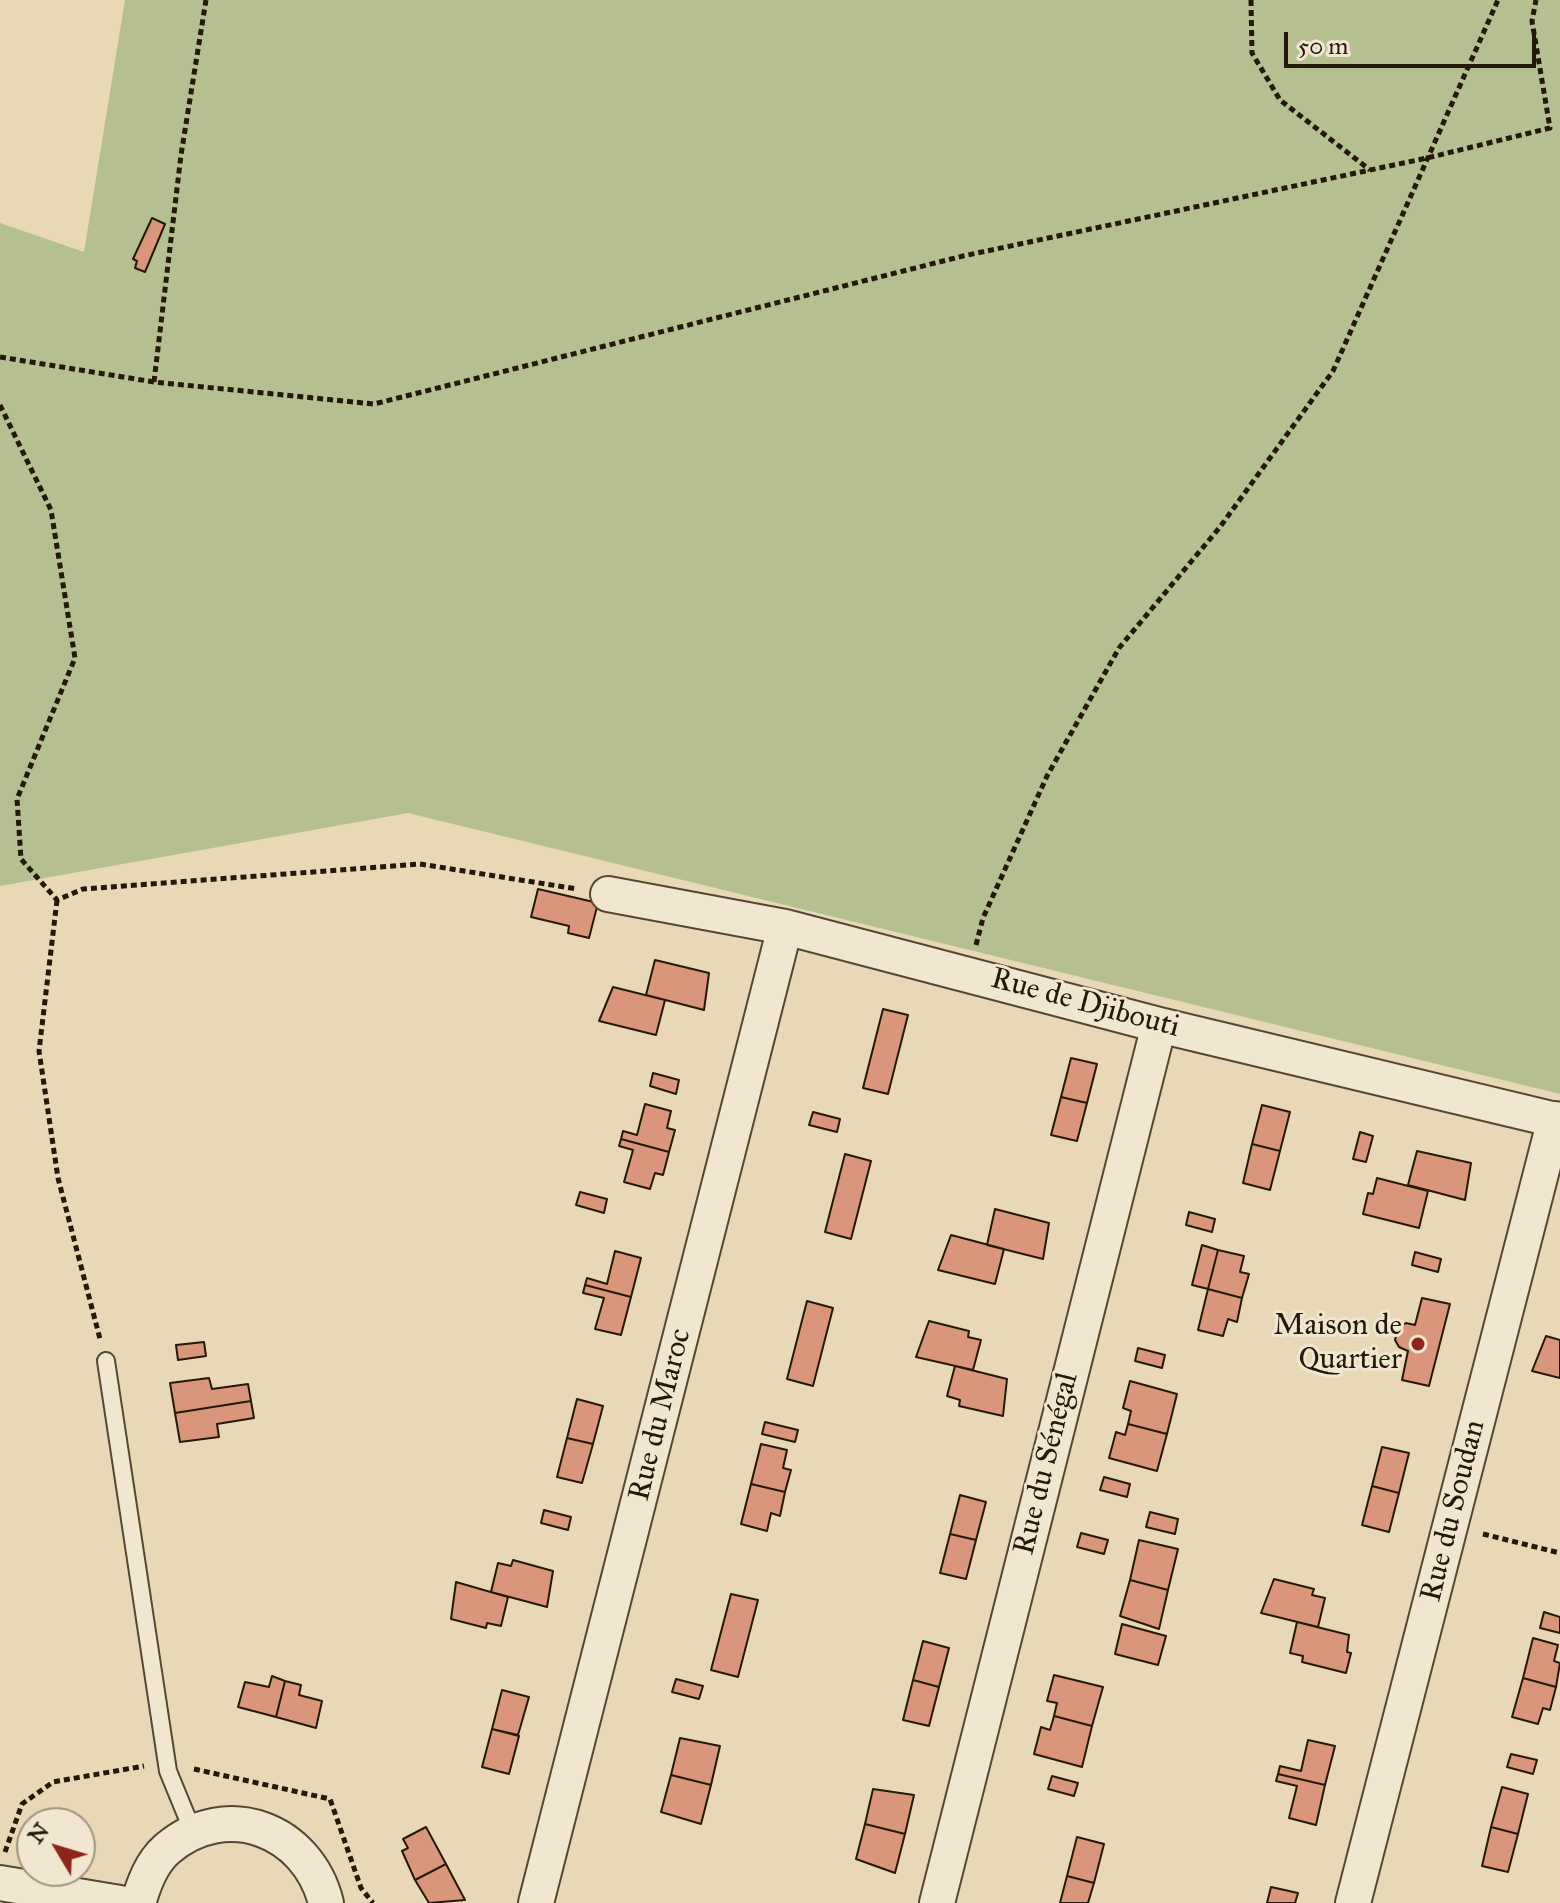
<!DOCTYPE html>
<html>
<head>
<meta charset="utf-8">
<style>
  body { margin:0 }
  #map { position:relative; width:1560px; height:1903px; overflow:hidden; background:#e9d8b6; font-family:"IM FELL Great Primer",serif }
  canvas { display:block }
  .north { position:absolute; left:16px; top:1807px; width:80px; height:80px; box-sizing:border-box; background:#f1e6d0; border:2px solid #9f9480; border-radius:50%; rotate:308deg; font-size:22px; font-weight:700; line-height:32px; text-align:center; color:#241807 }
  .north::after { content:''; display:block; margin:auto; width:28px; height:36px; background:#8f2418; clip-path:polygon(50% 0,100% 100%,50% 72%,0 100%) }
  .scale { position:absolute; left:1284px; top:32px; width:252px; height:36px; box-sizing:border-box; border:4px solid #241807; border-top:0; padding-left:10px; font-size:24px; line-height:28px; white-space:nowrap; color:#241807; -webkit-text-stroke:6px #f1e6d0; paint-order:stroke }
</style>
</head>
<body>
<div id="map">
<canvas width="1560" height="1903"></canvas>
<div class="north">N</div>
<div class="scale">50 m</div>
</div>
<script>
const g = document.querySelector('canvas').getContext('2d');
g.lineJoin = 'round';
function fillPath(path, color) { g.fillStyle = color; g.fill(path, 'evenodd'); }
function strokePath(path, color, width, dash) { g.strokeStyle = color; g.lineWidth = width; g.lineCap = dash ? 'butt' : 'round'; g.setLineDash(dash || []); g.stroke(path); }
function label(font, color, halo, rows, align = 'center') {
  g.font = font + ' "IM FELL Great Primer",serif'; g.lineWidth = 6; g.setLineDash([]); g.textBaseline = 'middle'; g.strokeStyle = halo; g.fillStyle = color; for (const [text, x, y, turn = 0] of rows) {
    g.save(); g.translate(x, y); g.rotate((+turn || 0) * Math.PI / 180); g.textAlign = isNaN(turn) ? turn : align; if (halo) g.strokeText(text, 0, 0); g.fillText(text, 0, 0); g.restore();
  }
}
const green = new Path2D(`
  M125,0H1560V1094L408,813L0,886V223L84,252Z`);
const building = new Path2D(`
  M152,218L165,224L145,272L135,268L137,261L133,259Z
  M538,889L598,903L589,938L568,933L569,926L531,917Z
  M655,960L709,973L704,1010L646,995Z
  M613,987L665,1000L656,1035L599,1021Z
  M883,1009L908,1015L888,1094L863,1088Z
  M1071,1058L1097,1064L1087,1103L1061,1097Z
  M653,1073L679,1080L676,1094L650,1086Z
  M1061,1097L1087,1103L1077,1141L1051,1135Z
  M645,1104L671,1111L667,1128L675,1130L669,1152L621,1139L623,1131L637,1135Z
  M1262,1105L1290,1112L1280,1151L1252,1144Z
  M813,1112L840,1119L837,1132L809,1125Z
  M1360,1132L1373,1136L1366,1162L1353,1159Z
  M621,1139L669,1152L663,1175L655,1173L650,1189L624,1182L633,1150L619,1146Z
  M1252,1144L1280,1151L1270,1190L1243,1183Z
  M1417,1151L1471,1163L1465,1200L1408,1185Z
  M845,1154L871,1161L851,1239L825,1232Z
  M1377,1178L1428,1191L1419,1228L1363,1214L1368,1193L1373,1194Z
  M580,1192L607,1199L604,1213L576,1205Z
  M995,1209L1049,1223L1043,1259L987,1245Z
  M1189,1212L1215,1219L1212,1232L1186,1225Z
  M951,1235L1004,1249L995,1284L938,1270Z
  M1202,1245L1218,1250L1208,1289L1192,1285Z
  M1218,1250L1244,1256L1240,1272L1249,1274L1242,1298L1208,1289Z
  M615,1251L641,1258L631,1297L585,1285L587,1278L607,1284Z
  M1415,1252L1441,1259L1438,1272L1412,1265Z
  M585,1285L631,1297L621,1335L595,1329L604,1298L583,1293Z
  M1208,1289L1242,1298L1237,1322L1228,1319L1223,1336L1198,1330Z
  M1422,1298L1450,1304L1429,1386L1402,1380L1408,1351L1399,1347L1395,1340L1398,1328L1406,1323L1415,1325Z
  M807,1301L833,1308L813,1386L787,1379Z
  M929,1321L969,1331L968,1337L981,1340L973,1370L916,1357Z
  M1546,1336L1560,1340V1378L1532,1371Z
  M204,1342L206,1356L178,1360L176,1345Z
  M1138,1348L1165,1355L1162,1368L1135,1361Z
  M955,1366L1007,1379L1003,1416L959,1406L960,1400L947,1396Z
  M209,1378L212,1389L248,1384L251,1401L175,1413L170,1383Z
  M1130,1381L1177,1394L1167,1434L1128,1424L1131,1411L1123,1408Z
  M577,1399L603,1406L593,1444L567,1438Z
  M251,1401L254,1418L217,1424L219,1437L180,1442L175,1413Z
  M765,1422L798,1430L795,1442L762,1434Z
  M1128,1424L1167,1434L1157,1471L1109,1458L1116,1432L1125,1435Z
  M567,1438L593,1444L582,1483L557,1477Z
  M761,1444L787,1450L783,1468L791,1470L785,1492L751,1484Z
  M1382,1447L1409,1453L1399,1493L1372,1486Z
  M1104,1477L1130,1484L1127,1497L1100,1490Z
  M751,1484L785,1492L780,1516L771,1513L767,1531L741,1524Z
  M1372,1486L1399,1493L1389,1532L1362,1525Z
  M960,1495L986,1502L976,1540L950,1534Z
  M544,1510L571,1517L568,1530L541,1523Z
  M1150,1512L1178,1519L1175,1534L1146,1527Z
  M1081,1533L1108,1540L1104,1554L1077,1547Z
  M950,1534L976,1540L966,1579L940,1573Z
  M1139,1540L1178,1549L1168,1590L1130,1580Z
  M513,1560L553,1571L547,1607L491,1592L498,1563L511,1566Z
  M1274,1579L1314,1589L1312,1595L1325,1598L1318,1627L1261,1613Z
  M1130,1580L1168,1590L1159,1629L1120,1616Z
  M456,1582L508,1597L501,1626L487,1623L486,1628L451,1619Z
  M731,1594L758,1600L738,1677L711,1670Z
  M1544,1612L1560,1617V1633L1540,1628Z
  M1297,1622L1349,1635L1347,1652L1351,1653L1346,1673L1302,1662L1303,1656L1290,1653Z
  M1122,1624L1166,1636L1158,1665L1115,1654Z
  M1533,1638L1558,1645L1554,1661L1560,1663L1556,1687L1523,1678Z
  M923,1641L949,1648L939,1687L913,1680Z
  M1054,1675L1103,1687L1092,1726L1054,1716L1057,1703L1047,1701Z
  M272,1676L285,1681L276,1717L238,1707L245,1682L269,1687Z
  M1523,1678L1556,1687L1550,1710L1543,1708L1538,1724L1512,1717Z
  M676,1679L703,1686L699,1699L672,1692Z
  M913,1680L939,1687L929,1726L903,1720Z
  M285,1681L301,1685L299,1695L322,1701L316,1728L276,1717Z
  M502,1690L529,1697L518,1735L492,1729Z
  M1054,1716L1092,1726L1082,1767L1034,1754L1041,1727L1050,1730Z
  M492,1729L519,1736L509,1774L482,1767Z
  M680,1738L720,1746L711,1785L671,1775Z
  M1308,1740L1335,1746L1325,1785L1278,1774L1280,1766L1301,1771Z
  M1511,1754L1537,1760L1533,1774L1507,1767Z
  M1278,1774L1325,1785L1316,1825L1289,1818L1297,1786L1276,1781Z
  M671,1775L711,1785L701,1824L661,1812Z
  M1052,1776L1078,1783L1074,1796L1048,1789Z
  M1502,1787L1528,1794L1518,1834L1491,1827Z
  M873,1789L914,1795L905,1834L865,1824Z
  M865,1824L905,1834L895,1873L856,1859Z
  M426,1827L446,1864L415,1880L402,1851L408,1848L403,1839Z
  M1491,1827L1518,1834L1508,1872L1482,1866Z
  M1077,1837L1104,1844L1094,1883L1067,1876Z
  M446,1864L465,1900L429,1903L415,1880Z
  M1067,1876L1094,1883L1088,1903H1060Z
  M1271,1887L1298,1893L1295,1903H1267Z`);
const path = new Path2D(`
  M1251,0L1252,53L1280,100L1370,170
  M0,357L154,382L374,404L963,256L1427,158L1550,128L1532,21L1536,0
  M154,382L181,155L206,0
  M0,405L51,510L75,658L17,799L21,859L57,900L83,889L420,864L577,889
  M57,900L39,1051L58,1178L100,1339
  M976,945L983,918L1047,776L1119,648L1220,527L1333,371L1498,0
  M1483,1534L1560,1553
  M194,1769L330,1799L361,1888L373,1903
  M5,1852L22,1804L53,1782L144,1766`);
const service = new Path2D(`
  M106,1361L168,1771L193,1832`);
const minor = new Path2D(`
  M608,894L785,927L1159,1025L1560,1121
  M0,1883L120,1903
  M138,1903C144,1884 151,1863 167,1849C227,1798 308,1830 326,1903
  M536,1903L785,927
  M937,1903L1159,1025
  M1353,1903L1555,1119`);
const markers = [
  [1418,1344,8,"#8f2418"]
];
const streetNames = [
  ["Rue de Djibouti",1085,1004,15],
  ["Rue du Maroc",661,1415,-76],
  ["Rue du Sénégal",1047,1464,-76],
  ["Rue du Soudan",1454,1511,-76]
];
const poiNames = [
  ["Maison de",1402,1327],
  ["Quartier",1402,1361]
];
fillPath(green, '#b5bf8f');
fillPath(building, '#d9967a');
strokePath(building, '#241807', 2);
strokePath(service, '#554833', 20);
strokePath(minor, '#554833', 38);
strokePath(path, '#241807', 5, [6, 4]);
strokePath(service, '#f1e6d0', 16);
strokePath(minor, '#f1e6d0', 34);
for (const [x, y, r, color] of markers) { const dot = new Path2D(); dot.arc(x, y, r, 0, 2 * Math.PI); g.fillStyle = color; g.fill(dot); strokePath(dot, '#f1e6d0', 3); }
label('30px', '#241807', '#f1e6d0', streetNames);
label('30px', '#241807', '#f1e6d0', poiNames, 'right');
</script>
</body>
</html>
